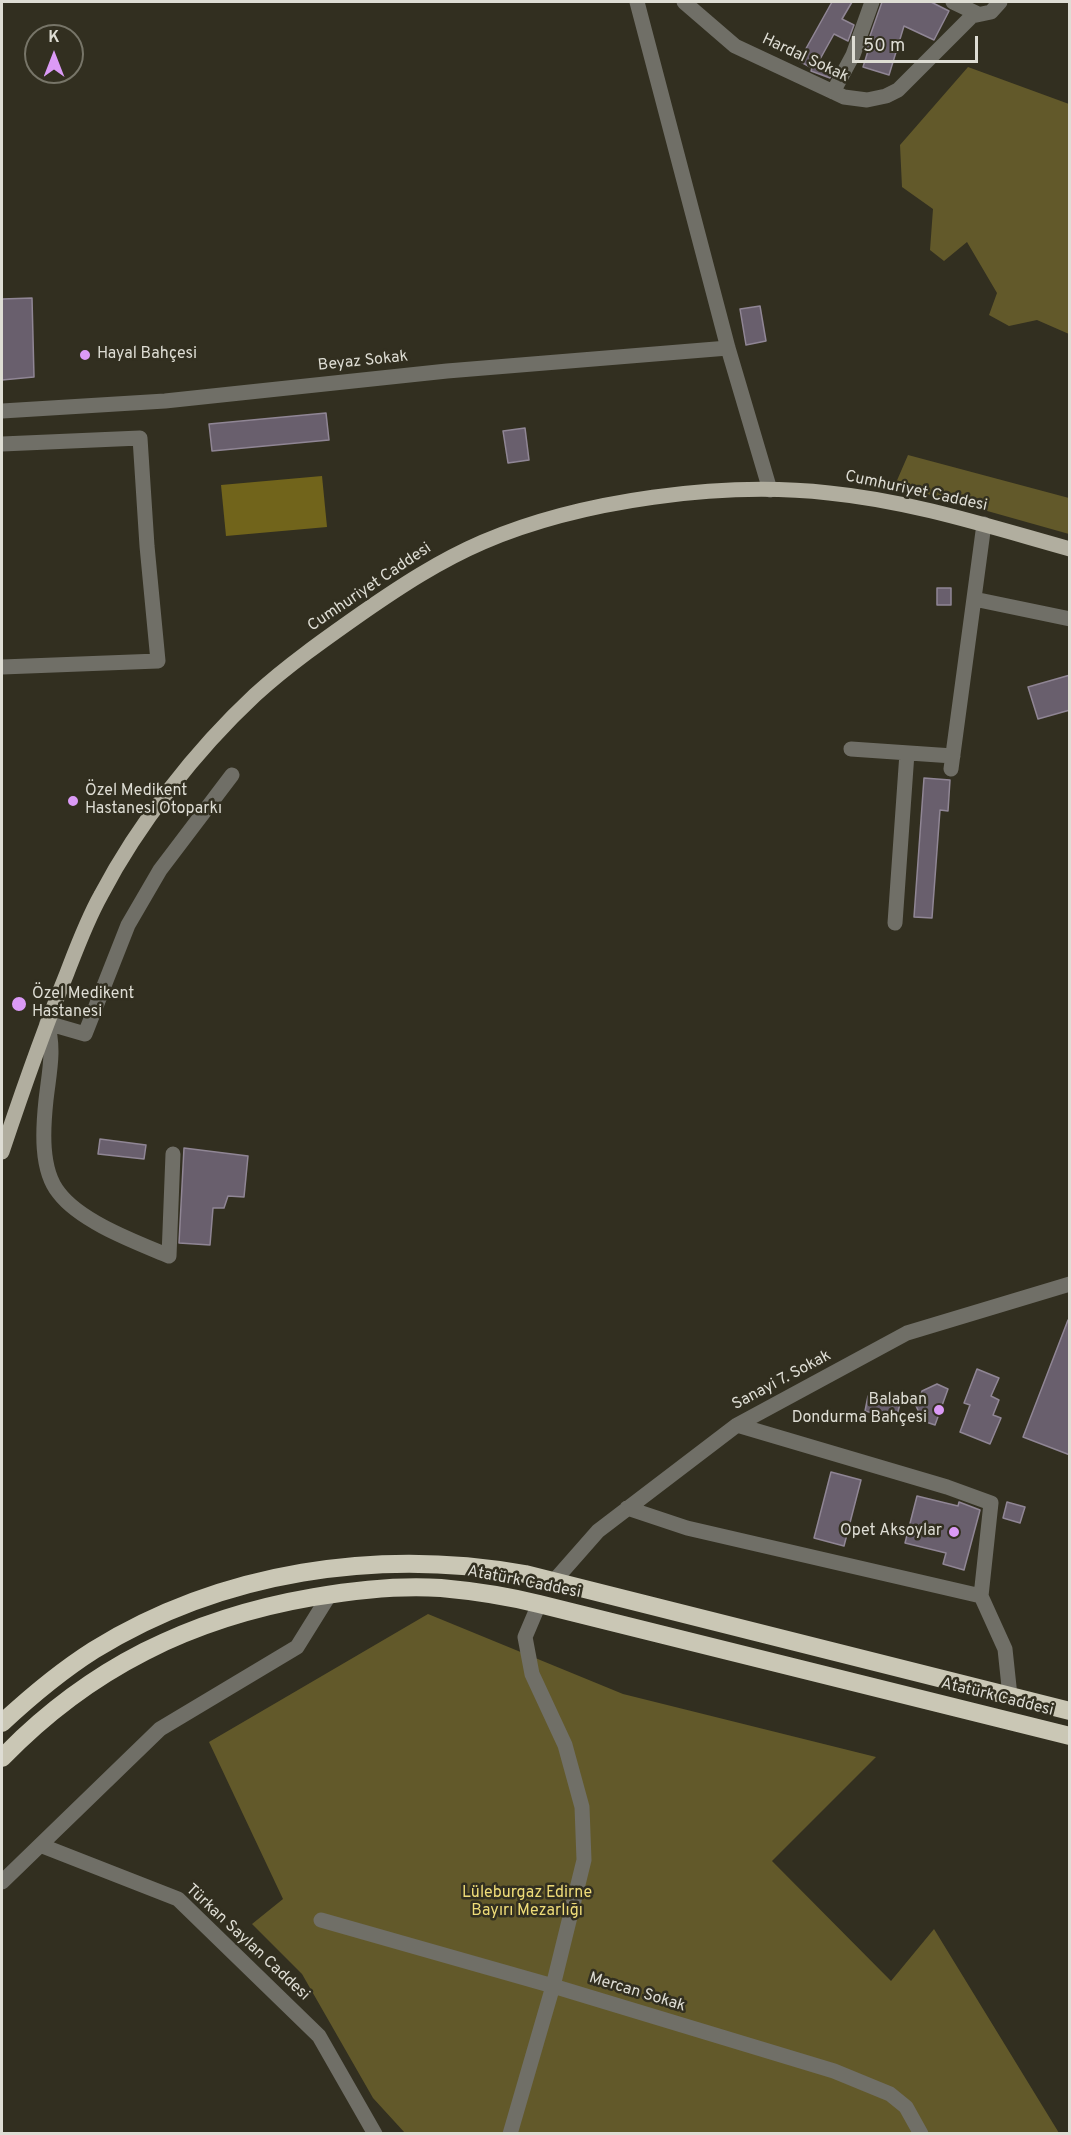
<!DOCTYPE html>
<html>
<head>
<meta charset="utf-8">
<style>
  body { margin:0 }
  #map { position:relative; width:1071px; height:2135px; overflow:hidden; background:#322f20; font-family:Overpass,sans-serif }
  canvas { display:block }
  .frame { position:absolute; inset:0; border:3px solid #deddd4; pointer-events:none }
  .north { position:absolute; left:24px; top:24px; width:60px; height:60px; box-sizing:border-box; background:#322f20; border:2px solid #777568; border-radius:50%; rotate:0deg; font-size:16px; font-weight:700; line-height:24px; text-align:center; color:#deddd4 }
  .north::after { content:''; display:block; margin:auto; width:21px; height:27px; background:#db9af6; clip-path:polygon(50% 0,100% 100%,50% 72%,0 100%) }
  .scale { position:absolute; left:852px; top:36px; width:126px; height:27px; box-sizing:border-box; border:3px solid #deddd4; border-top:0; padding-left:8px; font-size:18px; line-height:21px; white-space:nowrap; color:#deddd4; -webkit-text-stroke:4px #322f20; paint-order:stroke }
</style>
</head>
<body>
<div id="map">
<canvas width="1071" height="2135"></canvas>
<div class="frame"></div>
<div class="north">K</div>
<div class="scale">50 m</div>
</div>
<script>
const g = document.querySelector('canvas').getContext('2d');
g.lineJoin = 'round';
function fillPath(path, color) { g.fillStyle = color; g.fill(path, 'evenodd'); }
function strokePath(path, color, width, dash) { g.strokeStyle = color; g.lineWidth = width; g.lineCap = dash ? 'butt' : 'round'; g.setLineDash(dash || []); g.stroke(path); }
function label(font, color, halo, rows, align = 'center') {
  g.font = font + ' Overpass,sans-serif'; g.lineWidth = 5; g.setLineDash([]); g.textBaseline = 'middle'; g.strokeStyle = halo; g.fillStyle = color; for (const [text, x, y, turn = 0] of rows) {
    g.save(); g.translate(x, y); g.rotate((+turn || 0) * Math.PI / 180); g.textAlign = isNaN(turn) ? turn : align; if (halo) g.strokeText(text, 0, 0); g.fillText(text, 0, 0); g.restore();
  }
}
const green = new Path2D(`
  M968,67L1069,104V334L1037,320L1009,326L989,315L997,293L967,242L944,261L930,250L933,209L902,187L900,145Z
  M908,455L1069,498V534L895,485Z
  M428,1614L623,1694L876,1757L772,1861L891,1981L934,1929L1059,2133H405L373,2098L302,1974L252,1924L283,1899L209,1742Z`);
const water = new Path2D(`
  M322,476L327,527L226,536L221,485Z`);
const building = new Path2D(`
  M832,2H852L842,19L854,25L848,41L834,34L819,61L835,66L830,78L811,71L812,68L799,61Z
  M882,2H931L949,11L934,40L904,26L889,75L863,67L868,51L865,50Z
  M32,298L34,377L2,380V299Z
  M760,306L766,341L746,345L740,309Z
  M326,413L329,440L212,451L209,424Z
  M525,428L529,460L508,463L503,431Z
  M937,588H951V605H937Z
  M1070,675V710L1038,719L1028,687Z
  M924,778L950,780L948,811L940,810L932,918L914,917Z
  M100,1139L146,1145L144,1159L98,1154Z
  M184,1148L248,1156L244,1197L228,1196L224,1208H213L210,1245L179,1243Z
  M1068,1320H1070V1455L1023,1437Z
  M977,1369L999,1378L991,1396L999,1400L993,1415L1001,1418L990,1444L960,1432L970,1405L964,1403Z
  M937,1384L948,1389L935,1425L923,1421L916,1406L922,1391Z
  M868,1396L900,1404L896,1419L865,1411Z
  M831,1472L861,1480L844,1546L814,1538Z
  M917,1496L958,1506L959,1502L980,1510L964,1570L943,1564L946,1553L905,1543Z
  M1007,1502L1025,1507L1020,1523L1003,1518Z`);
const minor = new Path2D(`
  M637,2L728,348L770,490
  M684,2L735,46L844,97L867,100L886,96L898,90L972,16L991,12L1000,2
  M953,2L978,14
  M833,92L853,55L872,2
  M2,411L165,401L447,371L728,348
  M2,444L140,438L147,546L158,661L2,667
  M974,599L1070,619
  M851,749L953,756
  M951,769L984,524
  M895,923L907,753
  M47,1023C55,1049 49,1073 46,1100C43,1128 40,1170 59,1193C81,1222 136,1242 169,1256L173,1154
  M47,1023L85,1034L128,925L160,870L232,775
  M737,1425L947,1487L991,1503L981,1596
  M627,1508L687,1528L981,1596L1005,1649L1010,1696
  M554,1581L598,1531L737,1425L907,1333L1070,1284
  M40,1845L178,1899L319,2036L375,2134
  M2,1882L160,1729L297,1647L330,1594
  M321,1920L553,1986L834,2071L890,2094L906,2107L921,2134
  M510,2134L553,1986L584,1860L582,1807L565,1745L532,1674L525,1637L539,1604`);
const major = new Path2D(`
  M2,1152C22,1092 43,1032 67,973C77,947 87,920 101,895C138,824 196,750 255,695C288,665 325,639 362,613C401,586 439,561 483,542C581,500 723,481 829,493C911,501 991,527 1070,549`);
const highway = new Path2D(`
  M2,1723C31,1696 61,1671 94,1650C222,1571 378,1548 525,1574L1070,1711
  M2,1758C89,1668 191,1618 314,1597C355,1590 399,1585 441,1588C474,1591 507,1596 539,1604L1070,1736`);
const markers = [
  [85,355,6,"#db9af6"],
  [73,801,6,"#db9af6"],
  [19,1004,8,"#db9af6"],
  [939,1410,6,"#db9af6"],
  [954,1532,6,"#db9af6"]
];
const streetNames = [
  ["Hardal Sokak",805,59,25],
  ["Beyaz Sokak",363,362,-6],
  ["Cumhuriyet Caddesi",916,492,12],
  ["Cumhuriyet Caddesi",370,588,-34],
  ["Sanayi 7. Sokak",782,1381,-28],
  ["Atatürk Caddesi",524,1583,11],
  ["Atatürk Caddesi",997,1698,14],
  ["Türkan Saylan Caddesi",247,1943,43],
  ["Mercan Sokak",637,1993,17]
];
const poiNames = [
  ["Hayal Bahçesi",97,355],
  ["Özel Medikent",85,792],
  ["Hastanesi Otoparkı",85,810],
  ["Özel Medikent",32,995],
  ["Hastanesi",32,1013],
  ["Balaban",927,1401,"right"],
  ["Dondurma Bahçesi",927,1419,"right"],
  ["Opet Aksoylar",942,1532,"right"]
];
const parkNames = [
  ["Lüleburgaz Edirne",527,1894],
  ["Bayırı Mezarlığı",527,1912]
];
fillPath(green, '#62592a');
fillPath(water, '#71641b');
fillPath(building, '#695f6d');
strokePath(building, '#908695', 1.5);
strokePath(minor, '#706f67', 15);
strokePath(major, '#b1ae9f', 15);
strokePath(highway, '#cac7b5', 18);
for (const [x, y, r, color] of markers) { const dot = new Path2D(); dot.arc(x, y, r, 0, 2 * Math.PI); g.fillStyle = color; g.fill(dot); strokePath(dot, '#322f20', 2); }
label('16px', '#deddd4', '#322f20', streetNames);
label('16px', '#deddd4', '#322f20', poiNames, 'left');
label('16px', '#eedb78', '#322f20', parkNames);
</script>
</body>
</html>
